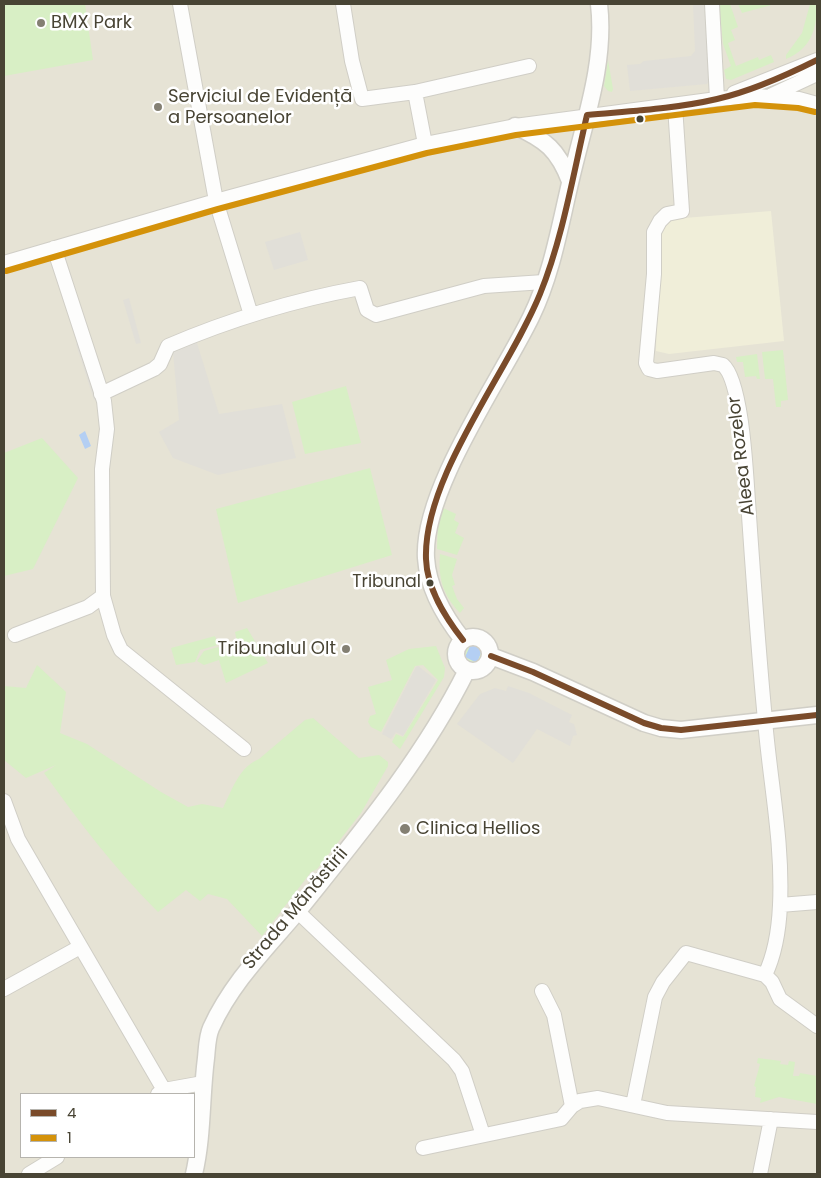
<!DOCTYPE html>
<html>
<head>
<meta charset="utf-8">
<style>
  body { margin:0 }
  #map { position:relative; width:821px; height:1178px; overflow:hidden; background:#f2f0e8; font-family:Poppins,sans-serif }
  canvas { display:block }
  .frame { position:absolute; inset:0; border:5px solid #484434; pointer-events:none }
  .legend { position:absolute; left:20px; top:1093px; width:175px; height:65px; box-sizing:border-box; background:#fff; border:1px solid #b6b4ae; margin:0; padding:6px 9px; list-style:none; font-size:15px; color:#484434 }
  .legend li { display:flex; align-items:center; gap:10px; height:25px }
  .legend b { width:25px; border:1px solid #b6b4ae }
</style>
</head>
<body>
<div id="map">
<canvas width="821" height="1178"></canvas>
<div class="frame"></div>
<ul class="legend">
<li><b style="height:6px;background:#7a4b2a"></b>4</li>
<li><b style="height:6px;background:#d4920a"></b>1</li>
</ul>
</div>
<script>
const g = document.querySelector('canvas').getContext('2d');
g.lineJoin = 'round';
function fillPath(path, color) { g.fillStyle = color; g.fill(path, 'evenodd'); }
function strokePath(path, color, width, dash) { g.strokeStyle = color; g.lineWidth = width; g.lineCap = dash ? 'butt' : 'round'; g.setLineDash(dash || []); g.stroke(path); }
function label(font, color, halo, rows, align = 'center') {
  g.font = font + ' Poppins,sans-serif'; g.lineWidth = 5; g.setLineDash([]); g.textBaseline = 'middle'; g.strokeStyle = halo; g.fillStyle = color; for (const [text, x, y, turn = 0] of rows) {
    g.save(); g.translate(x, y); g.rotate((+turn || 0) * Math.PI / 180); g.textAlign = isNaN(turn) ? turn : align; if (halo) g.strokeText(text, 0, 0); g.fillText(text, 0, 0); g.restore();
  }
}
const residential = new Path2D(`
  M4,4H817V1174H4ZM21,1094H194V1157H21Z`);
const education = new Path2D(`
  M771,211L784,341L669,354L656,351L659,233L663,225L672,219Z`);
const green = new Path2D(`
  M4,4H85L93,60L4,76Z
  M719,4H730L738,27L731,30L735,40L728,43L736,66L758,57L759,60L771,55L774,62L731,80L726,79L724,70L731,66L723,44Z
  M738,4H775L742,13Z
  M810,4H817C817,29 811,49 786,59V55L802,33Z
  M608,60L613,89L612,92L608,91L604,86Z
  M783,350L788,400L781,401V407H776L773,379H765L762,352Z
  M757,354L760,379H757L756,376L745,377L743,362H737L736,357Z
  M346,386L361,443L305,454L292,402Z
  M42,438L78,478L33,569L4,576V453Z
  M370,468L392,555L238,603L216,509Z
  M441,507L456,514L454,520L459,523L455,533L464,538L457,555L437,549L438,517Z
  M440,554L457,559L452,575L455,585L452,586L457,599L464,608L460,613C443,595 438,579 440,554Z
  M247,628L268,663L226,683L219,660L204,665L197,661L204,651L218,647L221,652L238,647L235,632Z
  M215,636L218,645L200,650L195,662L176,665L171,648Z
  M463 653a11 11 0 1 1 22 0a11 11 0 1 1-22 0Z
  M436,646L445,668L444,677L400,749L392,742L396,734L403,737L438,680L423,665L415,666L381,732L371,727L368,722L370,716L376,714L368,687L392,680L386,660L409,649Z
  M37,665L66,692L60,733L87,744L161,792L188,807L202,804L223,808C232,790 239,767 259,759L305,720L313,718L359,758L379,755L388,762V766L361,813L317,869L311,872L262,936L227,899L208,894L200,901L186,890L158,912C116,870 79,822 44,773L56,765L26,778L4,760V686L26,688Z
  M758,1058L781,1061L780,1064L788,1065L789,1061L795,1062L793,1076H799L800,1073L817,1076V1104L779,1097L760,1103L761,1098L755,1097L756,1087L754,1086L760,1064L757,1063Z`);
const parking = new Path2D(`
  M693,4H708L712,78L707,84L630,91L627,65L640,64L644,61L691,56L695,51Z
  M300,232L308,260L274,270L265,242Z
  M129,298L141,343L136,344L123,300Z
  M196,340L219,414L282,404L296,458L218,475L173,458L159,432L179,420L173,352Z
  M85,341L104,401L94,400L76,344Z
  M418,666L436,680L403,736L396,732L391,739L382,734L416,667Z
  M508,686L529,693L572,715L569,722L574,724L577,735L573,736L570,746L537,729L513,763L457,724L480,694L495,688L506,691Z`);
const water = new Path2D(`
  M85,431L91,446L85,449L79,435Z
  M471,644L482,650L477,663L465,657Z`);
const minor = new Path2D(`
  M180,4L216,201L251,315
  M343,4L352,61L362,99L415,92L529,66
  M712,4L717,99
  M415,92L425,144
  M734,93L817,60
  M772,95L817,74
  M675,106L682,211L667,214L660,221L654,232V274L646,363L649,369L657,371L714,363L723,365C742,381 746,474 748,501C753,574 758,647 765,720C770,782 783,842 780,905C779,928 775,954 765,975
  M54,248L104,401L107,429L102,469L103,596L114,635L121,650L244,749
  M4,263L216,201L425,144L515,126L717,99L755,96L799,99L817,104
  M101,394L154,369L160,364L168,346C229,320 294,300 360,288L367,310L376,315L484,286L544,282
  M15,635L88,607L103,596
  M4,801L18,839L164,1090
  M780,905L817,902
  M297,911L454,1060L462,1071L483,1135
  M4,989L80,947
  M542,991L554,1015L572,1106
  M158,1094L164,1090L203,1083
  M633,1105L655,997L663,982L686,953L765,975L772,982L780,999L817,1026
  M423,1148L561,1119L572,1106L580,1101L598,1098L667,1113L817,1122
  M29,1174L57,1157
  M760,1174L771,1119`);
const tertiary = new Path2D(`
  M515,126C546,140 558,150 570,181
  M456 654a17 17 0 1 1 34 0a17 17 0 1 1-34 0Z
  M463,640C444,616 428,589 426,558C422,490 501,379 531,317C552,274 560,225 571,179C584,122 606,63 599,4
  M491,656L533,672L644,723L661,728L681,730L817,715
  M194,1174C203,1136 201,1097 206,1058C207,1049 207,1037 211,1028C232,982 266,949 298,911C359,835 424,757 467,670`);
const bus1 = new Path2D(`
  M463,640C445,617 427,589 426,559C423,477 509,371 540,294C563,237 573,175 587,115C630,111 674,109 717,99C752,91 785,76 817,60
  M491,656L533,672L644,723L661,728L681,730L817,715`);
const bus2 = new Path2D(`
  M6,271L218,209L427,153L516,135L755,105L798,108L815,112`);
const markers = [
  [41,23,5,"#848073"],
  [158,107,5,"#848073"],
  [640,119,4.5,"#484434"],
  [430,583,4.5,"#484434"],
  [346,649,5,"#848073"],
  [405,829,6,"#848073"]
];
const busNames = [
  ["Tribunal",421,583]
];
const poiNames = [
  ["BMX Park",51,23],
  ["Serviciul de Evidență",168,97],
  ["a Persoanelor",168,118],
  ["Tribunalul Olt",336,649,"right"],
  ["Clinica Hellios",416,829]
];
const streetNames = [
  ["Aleea Rozelor",742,456,-97],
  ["Strada Mănăstirii",296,909,-50]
];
fillPath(residential, '#e6e3d5');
fillPath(education, '#f0eed9');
fillPath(green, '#d8efc5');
fillPath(parking, '#e1dfd8');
fillPath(water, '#b4cff3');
strokePath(minor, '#d0cec6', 16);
strokePath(tertiary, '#d0cec6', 19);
strokePath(minor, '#fdfdfc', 14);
strokePath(tertiary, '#fdfdfc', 16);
strokePath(bus1, '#7a4b2a', 6);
strokePath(bus2, '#d4920a', 6);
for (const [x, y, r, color] of markers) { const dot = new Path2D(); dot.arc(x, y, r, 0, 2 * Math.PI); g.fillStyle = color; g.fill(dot); strokePath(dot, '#fff', 2); }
label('17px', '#484434', '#fff', busNames, 'right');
label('18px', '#484434', '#fff', poiNames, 'left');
label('18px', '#484434', '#fff', streetNames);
</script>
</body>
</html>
